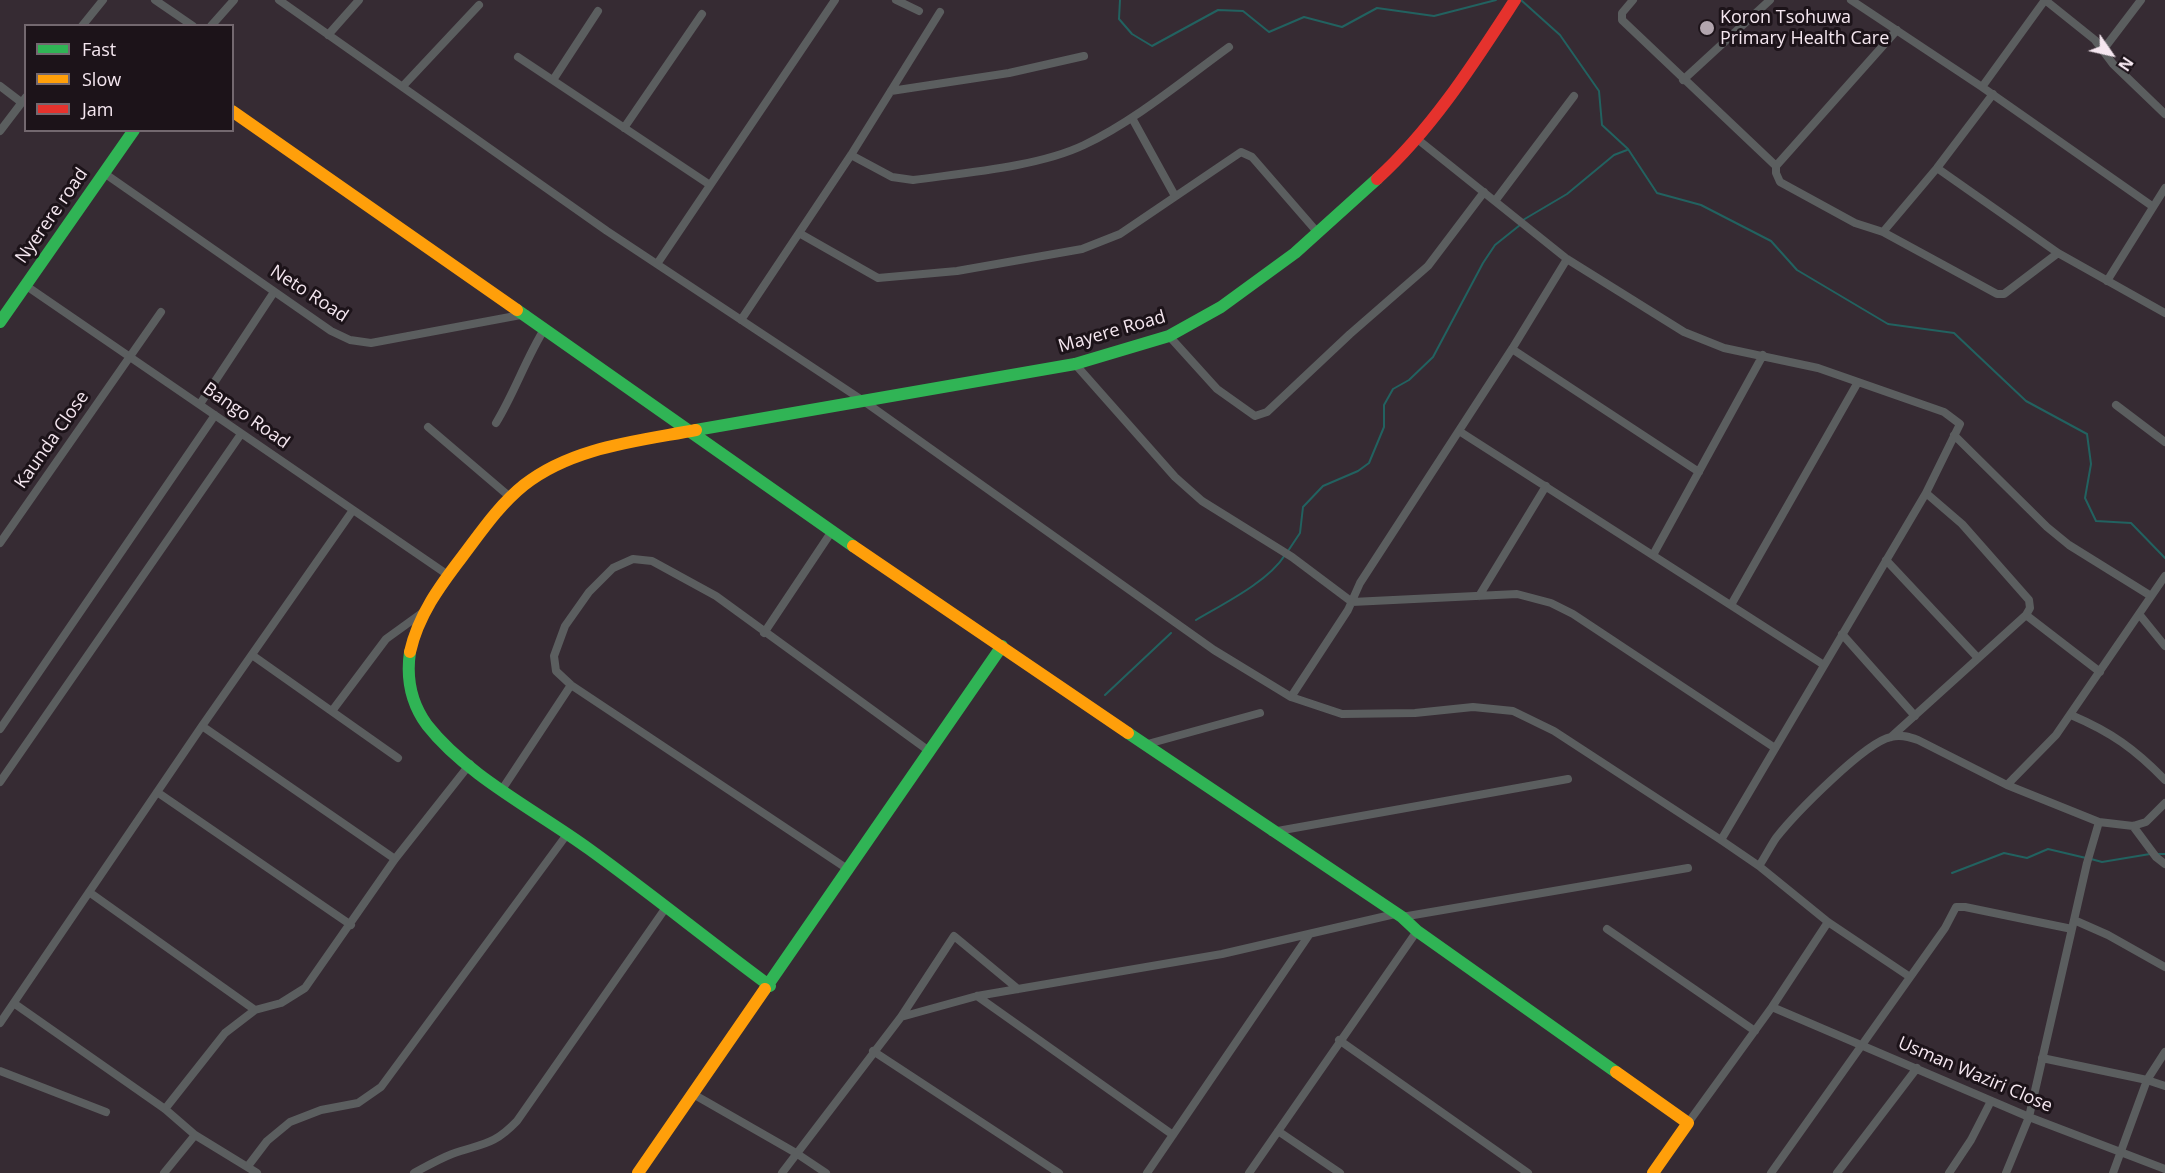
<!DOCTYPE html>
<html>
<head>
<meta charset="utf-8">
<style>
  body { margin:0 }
  #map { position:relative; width:2165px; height:1173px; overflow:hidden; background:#362b33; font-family:"Open Sans",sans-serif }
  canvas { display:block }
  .legend { position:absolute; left:24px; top:24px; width:210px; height:108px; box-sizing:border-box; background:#1c1319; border:2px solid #73686f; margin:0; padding:8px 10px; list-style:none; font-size:18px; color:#f5e7f0 }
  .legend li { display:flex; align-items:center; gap:12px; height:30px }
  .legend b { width:30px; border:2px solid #73686f }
  .north { position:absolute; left:2081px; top:24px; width:60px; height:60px; -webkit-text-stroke:4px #1c1319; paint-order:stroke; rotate:124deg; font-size:16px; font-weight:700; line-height:24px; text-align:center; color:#f5e7f0 }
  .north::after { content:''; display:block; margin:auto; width:21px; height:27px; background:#f5e7f0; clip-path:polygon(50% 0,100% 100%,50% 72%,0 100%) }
</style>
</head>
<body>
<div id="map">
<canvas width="2165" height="1173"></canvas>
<ul class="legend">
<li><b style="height:8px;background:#30b455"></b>Fast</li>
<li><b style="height:8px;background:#ff9f0a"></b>Slow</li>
<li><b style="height:8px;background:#e5322d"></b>Jam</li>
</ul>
<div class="north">N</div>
</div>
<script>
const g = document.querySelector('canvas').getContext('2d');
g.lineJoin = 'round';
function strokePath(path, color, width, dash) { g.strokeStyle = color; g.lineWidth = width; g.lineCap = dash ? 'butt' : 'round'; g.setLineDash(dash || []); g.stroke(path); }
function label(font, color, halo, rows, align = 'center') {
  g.font = font + ' "Open Sans",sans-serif'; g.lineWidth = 6; g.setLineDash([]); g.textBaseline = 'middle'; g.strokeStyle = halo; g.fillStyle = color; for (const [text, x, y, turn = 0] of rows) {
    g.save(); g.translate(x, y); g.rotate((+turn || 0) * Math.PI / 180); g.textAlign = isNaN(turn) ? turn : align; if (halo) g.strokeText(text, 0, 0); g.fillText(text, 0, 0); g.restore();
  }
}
const stream = new Path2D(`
  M1120,0L1119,19L1132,34L1152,46L1218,10L1243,11L1269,32L1304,17L1342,27L1377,8L1434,16L1496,0
  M1521,0L1560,35L1599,91L1602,125L1628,149L1657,193L1701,205L1771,241L1797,270L1888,324L1954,333L2026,401L2087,434L2091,464L2085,498L2096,521L2131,523L2165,558
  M1523,220L1567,194L1614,155L1627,150
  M1288,551L1300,533L1303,507L1323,486L1358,471L1369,463L1384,427V405L1393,389L1409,380L1433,357L1483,263L1495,245L1520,225
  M1196,620C1223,604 1268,582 1285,555
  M1105,695L1171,633
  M2156,854H2165
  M2091,859L2102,862L2150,854
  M1952,873L2004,853L2027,858L2048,849L2086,858`);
const street = new Path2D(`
  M155,0L193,26
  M279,0L607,231L865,402L1214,650L1291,697L1342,714L1415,713L1473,707L1513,711L1554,731L1721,840L1759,866L1828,922L1910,977
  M896,0L919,11
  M1633,0L1622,13V20L1776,166
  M1851,0L1982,87L2152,206
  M2045,0L2095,40L2113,64L2165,114
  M82,26L103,0
  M211,26L234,0
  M1897,30L1776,166V173L1780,182L1855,223L1883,232L1997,294H2004L2058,253
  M328,35L359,0
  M2103,50L2141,0
  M518,57L710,185
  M553,80L598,11
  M1683,80L1770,0
  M0,86L21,102
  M403,86L479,5
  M1982,87L2045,0
  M891,91L1009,73L1084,56
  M1132,118L1175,196
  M624,128L702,14
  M0,131L26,97
  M1416,138L1567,259L1684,332L1724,348L1818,368L1944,412L1960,424L1926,493L1721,840
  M851,155L892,177L913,180C963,173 1038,167 1084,145C1136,120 1182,81 1229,47
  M1937,168L2058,253L2165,313
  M104,173L331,331L350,340L371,343L526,314
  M1495,201L1574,96
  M1883,232L1937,168L1993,94
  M799,233L878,278L957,271L1082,249L1120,234L1241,152L1252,157L1318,233
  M657,264L835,0
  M2107,281L2165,188
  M25,285L448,575
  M741,320L851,155L940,12
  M1169,336L1217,389L1255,416L1267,412L1350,334L1428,266L1484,192
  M1512,349L1699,472
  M1075,364L1175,477L1202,501L1292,557L1352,602L1517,594L1551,603L1573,614L1775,748
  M200,404L274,292
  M2116,405L2165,442
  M496,423C515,392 526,358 545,328
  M428,427L510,497
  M1459,431L1824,665
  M1954,435L2047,527L2069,545L2151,596
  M0,543L161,312
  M1653,555L1763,355
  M1886,560L1977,657
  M1479,596L1546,486
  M1731,605L1858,382
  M2139,614L2165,646
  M2026,615L2100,672
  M764,633L832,531
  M1842,634L1915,716
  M252,655L398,758
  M1291,697L1348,610L1360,583L1512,349L1567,259
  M332,711L386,639L422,613
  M2071,715C2111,732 2135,749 2165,780
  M202,726L395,859
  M0,729L215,415
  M1891,737L2026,615L2030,608L2029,600L1962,524L1926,493
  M1144,745L1260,713
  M0,782L241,434
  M2007,785L2056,735L2165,576
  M503,788L571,685
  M157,792L351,925
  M2133,826L2156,857L2165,864
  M1272,832L1568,779
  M1759,866C1765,857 1770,847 1776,838C1794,815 1865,742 1891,737C1901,734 1910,737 1918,740L2007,785L2099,822L2133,826L2146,822L2165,803
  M849,870L571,685L556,671L554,656L565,626L589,592L613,568L633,559L652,561L716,596L929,751
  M89,892L255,1010
  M1402,917L1688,868
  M2074,920L2108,935L2165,967
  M1607,929L1755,1031
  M977,996L1173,1135
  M15,1004L165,1109L195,1135L257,1173
  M1772,1007L2029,1117L2165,1169
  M901,1017L954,936L1018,989
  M0,1023L202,726L353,510
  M1339,1040L1528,1173
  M873,1051L1059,1173
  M2042,1058L2147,1080L2165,1086
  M0,1071L106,1112
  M693,1094L796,1153L826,1173
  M165,1109L225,1033L255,1010L281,1003L305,988L395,859L470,764
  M1688,1123L1772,1007L1828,922
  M1278,1131L1340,1173
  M248,1166L267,1141L290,1122L321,1110L358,1103L381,1087L568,833
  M164,1173L195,1135
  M414,1173C427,1166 439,1159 452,1154C483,1143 493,1146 517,1121L667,906
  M782,1173L901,1017L977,996L1222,954L1395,914
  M1147,1173L1309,935
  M1249,1173L1417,931
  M1771,1173L1945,928L1956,907H1965L2072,929
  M1837,1173L1917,1068
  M1949,1173L1971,1140L1991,1101
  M2006,1173L2029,1117L2087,863L2099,822
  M2113,1173L2147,1080L2165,1052`);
const fast = new Path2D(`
  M517,310L853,546
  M0,322L134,130
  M696,430L1075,364L1169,336L1221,307L1295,253L1377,179
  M410,652C406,679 411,703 427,725C467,776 537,811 589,849C650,893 709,941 770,986
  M1128,733L1402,917L1417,931L1616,1072
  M765,989L1002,646`);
const slow = new Path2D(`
  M232,111L517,310
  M853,546L1128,733
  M410,652C418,616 439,587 462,557C481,532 499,505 524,485C572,447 638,441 696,430
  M1616,1072L1688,1123L1653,1173
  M638,1173L765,989`);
const jam = new Path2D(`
  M1377,179C1433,128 1474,63 1515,0`);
const markers = [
  [1707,28,8,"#b2a5ae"]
];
const poiNames = [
  ["Koron Tsohuwa",1720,18],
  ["Primary Health Care",1720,39]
];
const streetNames = [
  ["Nyerere road",52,216,-55],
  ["Neto Road",309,294,33],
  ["Mayere Road",1112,332,-16],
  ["Bango Road",246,416,35],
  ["Kaunda Close",52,440,-55],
  ["Usman Waziri Close",1975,1075,23]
];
strokePath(stream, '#226260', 2);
strokePath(street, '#5b5e5f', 8);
strokePath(fast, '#30b455', 12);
strokePath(slow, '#ff9f0a', 12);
strokePath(jam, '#e5322d', 12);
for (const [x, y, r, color] of markers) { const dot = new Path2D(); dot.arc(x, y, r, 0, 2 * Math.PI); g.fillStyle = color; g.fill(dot); strokePath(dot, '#1c1319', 2); }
label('18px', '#f5e7f0', '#1c1319', poiNames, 'left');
label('18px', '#f5e7f0', '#1c1319', streetNames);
</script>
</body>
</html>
